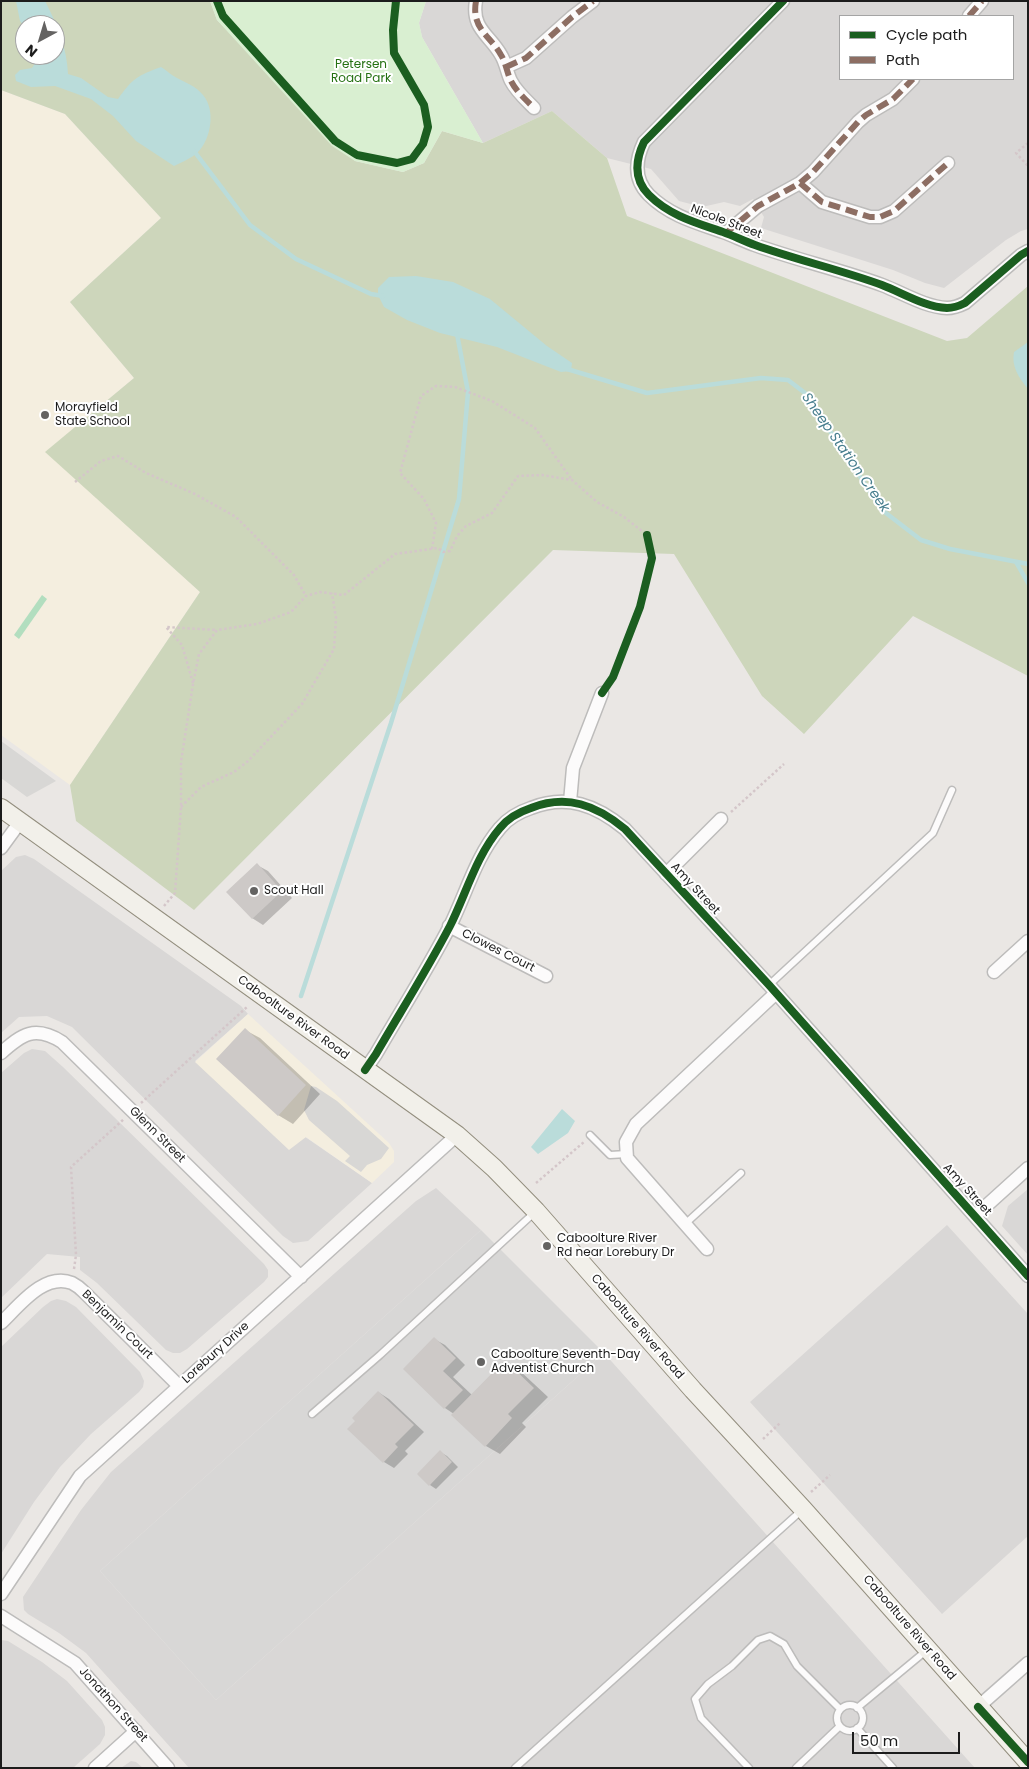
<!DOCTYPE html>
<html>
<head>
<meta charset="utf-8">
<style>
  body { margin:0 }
  #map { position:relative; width:1029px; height:1769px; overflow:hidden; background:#eae7e4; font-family:Poppins,sans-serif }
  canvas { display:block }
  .frame { position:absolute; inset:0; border:2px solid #1c1c1c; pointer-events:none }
  .legend { position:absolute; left:839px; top:15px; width:175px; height:65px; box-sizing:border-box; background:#fff; border:1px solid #a4a4a4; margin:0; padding:6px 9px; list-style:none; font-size:15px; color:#1c1c1c }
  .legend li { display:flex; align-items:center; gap:10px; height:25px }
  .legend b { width:25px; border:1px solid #a4a4a4 }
  .north { position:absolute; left:15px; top:15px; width:50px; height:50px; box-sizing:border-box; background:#fff; border:1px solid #a4a4a4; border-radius:50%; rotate:219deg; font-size:14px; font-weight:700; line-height:20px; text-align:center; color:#1c1c1c }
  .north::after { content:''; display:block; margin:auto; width:18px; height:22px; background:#646362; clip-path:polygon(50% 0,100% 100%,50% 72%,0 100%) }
  .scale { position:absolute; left:852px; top:1732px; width:108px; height:22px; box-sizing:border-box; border:2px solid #1c1c1c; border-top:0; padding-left:6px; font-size:15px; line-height:18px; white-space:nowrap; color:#1c1c1c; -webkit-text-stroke:4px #fff; paint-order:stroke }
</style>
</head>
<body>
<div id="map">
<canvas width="1029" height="1769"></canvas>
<div class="frame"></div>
<ul class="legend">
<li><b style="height:6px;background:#1b5e20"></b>Cycle path</li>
<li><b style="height:6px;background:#8d6e63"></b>Path</li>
</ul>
<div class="north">N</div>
<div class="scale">50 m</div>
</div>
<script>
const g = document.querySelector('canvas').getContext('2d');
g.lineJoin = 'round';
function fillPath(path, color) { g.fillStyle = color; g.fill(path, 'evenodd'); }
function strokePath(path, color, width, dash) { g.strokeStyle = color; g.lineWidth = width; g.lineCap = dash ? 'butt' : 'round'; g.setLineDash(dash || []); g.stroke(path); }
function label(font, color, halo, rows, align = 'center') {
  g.font = font + ' Poppins,sans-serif'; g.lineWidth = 4; g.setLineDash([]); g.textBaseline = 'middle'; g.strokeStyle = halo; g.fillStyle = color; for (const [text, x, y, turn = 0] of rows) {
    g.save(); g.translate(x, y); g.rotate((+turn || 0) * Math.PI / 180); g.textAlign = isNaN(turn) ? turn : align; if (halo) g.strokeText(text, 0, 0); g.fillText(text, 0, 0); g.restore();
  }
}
const residential = new Path2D(`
  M426,1H1028V229L1021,231L1006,240L944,288L925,283L893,270L761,228L764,217L753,199L740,206L724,202L702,207L679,201L651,169L607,158L552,111L483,143L422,37L419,23ZM840,16H1013V79H840Z
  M25,855L34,859L241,1006L248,1014L195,1061L372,1183L308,1241L293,1243L283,1236L72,1027L47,1016L19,1017L1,1033V871L16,857Z
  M32,1049L45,1051L63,1067L264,1264L268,1270V1277L264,1282L187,1349L180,1353H173L166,1350L97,1283L80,1270V1257L47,1254L1,1298V1073L24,1053Z
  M436,1188L481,1230L100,1571L216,1700L604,1353L975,1768H189L86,1653L59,1633L28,1614L24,1610L23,1597L81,1510L111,1472L416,1201Z
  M1028,1189V1255L1002,1226L1008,1206Z
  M947,1225L1028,1314V1536L942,1614L750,1402Z
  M57,1299L66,1301L76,1307L140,1372L144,1381L143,1387L139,1392L91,1434L60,1467L34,1502L1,1554V1347L43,1307L51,1301Z
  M1,1640L8,1641L42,1662L67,1681L102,1720L105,1727V1735L100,1744L73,1768H1Z
  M131,1761L136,1762L143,1768H121Z`);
const education = new Path2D(`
  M1,90L65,114L161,218L70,302L134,378L46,452L200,592L70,785L1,735Z
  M248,1014L389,1143L394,1151V1162L372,1183L306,1137L289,1150L195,1062Z`);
const religious = new Path2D(`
  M481,1230L604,1353L216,1700L100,1571Z`);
const forest = new Path2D(`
  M1,1H210L217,20L355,161L403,172L424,163L442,131L483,143L552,111L607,158L627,216L947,341L967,338L1028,286V676L913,616L804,734L762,696L674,554L553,550L194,910L76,821L70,785L200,592L45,452L134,378L70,302L161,218L65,114L1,90ZM25,25H55V55H25Z`);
const park = new Path2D(`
  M210,1H426L419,23L422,37L483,143L442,131L424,163L403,172L355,161L332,146L217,20Z`);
const pitch = new Path2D(`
  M42,595L47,599L19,639L14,635Z`);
const parking = new Path2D(`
  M1,741L56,781L27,797L1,778Z
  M311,1086L316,1087L337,1101L389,1148L381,1159L367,1165L361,1172L345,1161L350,1156L309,1120L304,1110Z`);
const water = new Path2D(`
  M16,1H45C57,24 67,48 68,74L81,78L108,97L118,99C133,78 137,76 161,67C166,70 171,75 177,78C186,83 196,86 203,95C216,110 211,139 198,152C192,158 182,162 174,166L136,141L113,116L91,99L55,86L31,87L16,81L15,75L20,70L32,68L37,60L38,55H55V25H25V27L20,21Z
  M416,276L453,282L490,299L547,346L572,363L571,371L561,372L497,347L440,333L407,320L384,307L378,295V288L389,277Z
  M1028,342V389C1019,378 1011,366 1014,352Z
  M562,1109L575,1121L568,1133L538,1154L531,1147Z`);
const shadow = new Path2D(`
  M257,865L268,871L292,898L263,925L252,918Z
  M245,1030L260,1038L320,1094L293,1124L278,1115Z
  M434,1339L445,1345L465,1365L453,1377L472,1395L505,1361L519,1370L548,1397L522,1423L526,1427L500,1454L486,1446L454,1414L445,1408L405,1369Z
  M378,1392L389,1399L424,1432L405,1451L408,1454L394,1468L384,1462Z
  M440,1452L447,1456L458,1467L436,1489L430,1485Z`);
const stream = new Path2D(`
  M194,151L250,225L296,259L371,294L383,296
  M567,369L647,393L761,378L788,380L805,393L882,510L921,540L950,549L1028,564
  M1016,562L1028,583
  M301,996L391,723L459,499L468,392L457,334`);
const building = new Path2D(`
  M257,863L282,891L252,919L226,892Z
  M245,1028L306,1085L278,1116L216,1059Z
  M434,1337L456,1358L443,1371L463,1390L444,1409L403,1369Z
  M505,1360L534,1388L508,1414L512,1418L485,1447L451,1415Z
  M378,1391L414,1425L395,1444L398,1447L383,1463L347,1429L355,1421L352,1418Z
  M440,1450L452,1462L429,1486L417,1474Z`);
const path = new Path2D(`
  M1028,143L1016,153L1028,166
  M75,482L101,461L118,456L146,473L195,494L236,517L294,575L306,596
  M432,549L436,523L424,499L400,473L421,396L436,386L455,387L492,401L535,428L572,480
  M193,683L182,645L166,627L217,630
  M181,807L201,787L234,772L248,761L302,704L334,649L336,618L332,593
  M731,812L784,764
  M164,906L175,893L181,807V762L193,684L199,654L217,630L257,624L291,612L306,596L320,592L344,595L395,554L438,548L443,552L450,551L457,536L466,526L492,513L518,476L542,475L572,480L597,502L624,517L647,535
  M141,1103L247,1007
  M536,1183L584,1142
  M74,1269L76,1255L71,1167L124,1119
  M763,1439L780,1423
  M811,1492L830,1475`);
const service = new Path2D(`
  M769,985L933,833L952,790
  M590,1135L610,1155L627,1154
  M685,1224L741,1173
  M312,1414L380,1355L535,1212
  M837 1718a13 13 0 1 1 26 0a13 13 0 1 1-26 0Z
  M857,1708L927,1650
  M857,1728L893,1768
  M515,1768L802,1510
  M749,1768L701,1718L695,1699L708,1684L732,1666L758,1640L770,1636L784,1644L797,1666L840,1709
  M796,1768L840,1726`);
const minor = new Path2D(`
  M476,1C471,29 490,35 501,55C506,63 507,73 511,81C516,91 526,100 534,108
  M783,1L644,142C635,161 634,180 649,195C670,216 697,223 723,232C734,236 744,241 755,245C797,260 841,270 882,285C903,293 925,307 947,308C954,308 959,306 965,303L1021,255L1028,251
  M969,16L982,1
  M506,67L526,58L572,17L593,1
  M800,183L822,202L870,217H880L894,211L948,163
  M726,233L758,206L800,183L813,172L858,122L866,115L893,99L913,79
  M570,802L573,768L602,693
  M1,848L20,822
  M666,874L721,819
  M449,926L546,976
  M994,972L1028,941
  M1,1053C22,1034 35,1025 62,1042L301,1277
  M365,1070L376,1054C401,1011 427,970 450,926C466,894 476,856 500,828C508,818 519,812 531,808C567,794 596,805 625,829L769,985L1028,1276
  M975,1216L1028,1168
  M707,1249L627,1158L626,1142L636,1124L776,993
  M1,1323C19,1306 44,1272 72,1283C76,1285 81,1289 84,1292L179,1386
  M1,1594L80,1476L457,1135
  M1,1616L75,1663L168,1768
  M978,1707L1028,1663
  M95,1768L136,1731`);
const secondary = new Path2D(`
  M1,808L457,1135L494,1168L536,1211L693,1390L803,1509L1028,1762`);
const quiet = new Path2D(`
  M476,1C471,29 490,35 501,55C506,63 507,73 511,81C516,91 526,100 534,108
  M969,16L982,1
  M506,67L526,58L572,17L593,1
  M800,183L822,202L870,217H880L894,211L948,163
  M726,233L758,206L800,183L813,172L858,122L866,115L893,99L913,79`);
const cycleway = new Path2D(`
  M217,1L223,16L335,141L357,155L397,163L412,159L423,144L428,127L424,105L394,53L393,30L396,1
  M783,1L644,142C635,161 634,180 649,195C670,216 697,223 723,232C734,236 744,241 755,245C797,260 841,270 882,285C903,293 925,307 947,308C954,308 959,306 965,303L1021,255L1028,251
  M602,693L613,677L640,607L652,558L647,535
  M365,1070L376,1054C401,1011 427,970 450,926C466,894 476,856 500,828C508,818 519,812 531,808C567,794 596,805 625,829L769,985L1028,1276
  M978,1707L1028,1762`);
const markers = [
  [45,415,5,"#646362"],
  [254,891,5,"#646362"],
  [547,1246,5,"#646362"],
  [481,1362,5,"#646362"]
];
const parkNames = [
  ["Petersen",361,65],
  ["Road Park",361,79]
];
const streetNames = [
  ["Nicole Street",726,222,21],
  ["Amy Street",695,889,47],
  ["Clowes Court",498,951,27],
  ["Caboolture River Road",293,1018,36],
  ["Glenn Street",157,1135,45],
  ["Amy Street",967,1190,48],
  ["Benjamin Court",117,1325,44],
  ["Caboolture River Road",637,1327,49],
  ["Lorebury Drive",216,1353,-42],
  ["Caboolture River Road",909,1628,49],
  ["Jonathon Street",113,1705,48]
];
const poiNames = [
  ["Morayfield",55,408],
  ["State School",55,422],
  ["Scout Hall",264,891],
  ["Caboolture River",557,1239],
  ["Rd near Lorebury Dr",557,1253],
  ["Caboolture Seventh-Day",491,1355],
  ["Adventist Church",491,1369]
];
const waterNames = [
  ["Sheep Station Creek",845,453,55]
];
fillPath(residential, '#d9d7d6');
fillPath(education, '#f4eedf');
fillPath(religious, '#d8d7d6');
fillPath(forest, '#cdd6bb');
fillPath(park, '#d9efd1');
fillPath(pitch, '#b2debf');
fillPath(parking, '#d8d7d5');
fillPath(water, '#badcda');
fillPath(shadow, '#0003');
strokePath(stream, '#badcda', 4.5);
fillPath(building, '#cdc9c7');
strokePath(service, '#bdbcbb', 9);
strokePath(minor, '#bdbcbb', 15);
strokePath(secondary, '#938e7e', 20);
strokePath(path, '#d4c6c9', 2.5, [2.5, 2.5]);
strokePath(service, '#fcfbfb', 6);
strokePath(minor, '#fcfbfb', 12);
strokePath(secondary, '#f2f0ea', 18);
strokePath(quiet, '#8d6e63', 6, [12, 6]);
strokePath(cycleway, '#1b5e20', 8);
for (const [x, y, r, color] of markers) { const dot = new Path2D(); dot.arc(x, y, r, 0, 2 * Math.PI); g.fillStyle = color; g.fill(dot); strokePath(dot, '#fff', 2); }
label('12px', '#257112', '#fff', parkNames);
label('12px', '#1c1c1c', '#fff', streetNames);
label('12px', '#1c1c1c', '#fff', poiNames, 'left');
label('italic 14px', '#477e8e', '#fff', waterNames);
</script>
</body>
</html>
